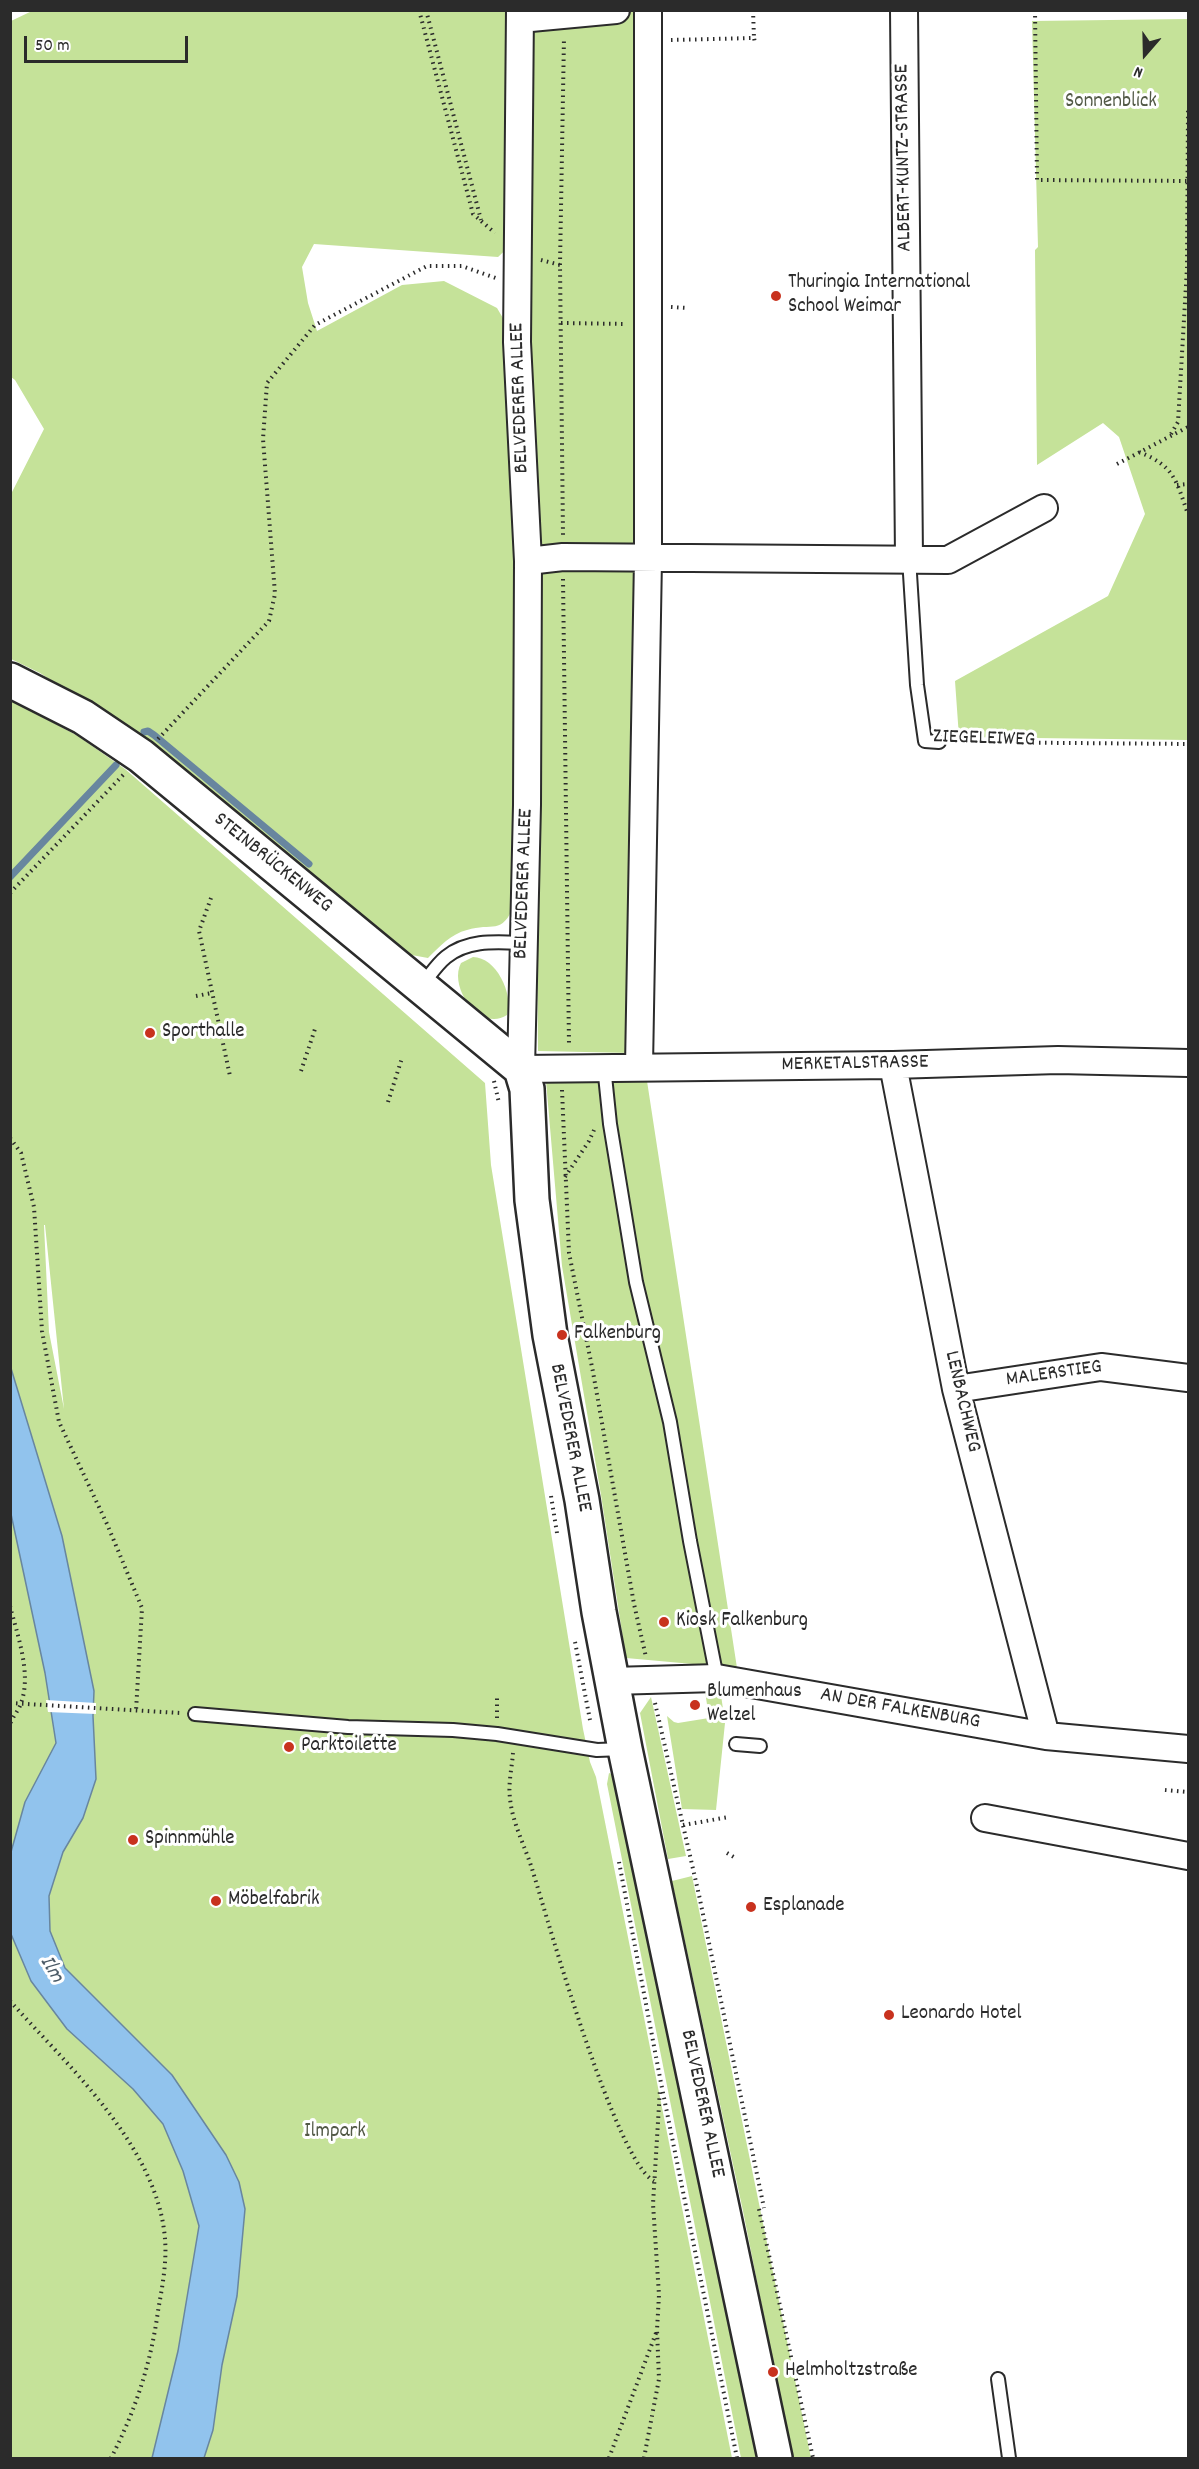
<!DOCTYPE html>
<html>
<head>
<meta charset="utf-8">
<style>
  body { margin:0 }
  #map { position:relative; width:1199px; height:2469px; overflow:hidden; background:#fff; font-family:Dekko,sans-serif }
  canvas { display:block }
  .frame { position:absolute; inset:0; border:12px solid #2b2b2b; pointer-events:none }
  .north { position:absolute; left:1115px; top:24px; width:60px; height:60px; -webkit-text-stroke:4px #fff; paint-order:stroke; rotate:200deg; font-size:16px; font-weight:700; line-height:24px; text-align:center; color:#2b2b2b }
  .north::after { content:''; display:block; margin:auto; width:21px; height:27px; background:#2b2b2b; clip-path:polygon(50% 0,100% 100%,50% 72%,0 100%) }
  .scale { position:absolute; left:24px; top:36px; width:164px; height:27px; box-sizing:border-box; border:3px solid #2b2b2b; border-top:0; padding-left:8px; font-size:18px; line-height:21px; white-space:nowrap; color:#2b2b2b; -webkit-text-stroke:4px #fff; paint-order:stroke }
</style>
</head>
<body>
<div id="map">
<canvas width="1199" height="2469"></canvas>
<div class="frame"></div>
<div class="north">N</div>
<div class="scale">50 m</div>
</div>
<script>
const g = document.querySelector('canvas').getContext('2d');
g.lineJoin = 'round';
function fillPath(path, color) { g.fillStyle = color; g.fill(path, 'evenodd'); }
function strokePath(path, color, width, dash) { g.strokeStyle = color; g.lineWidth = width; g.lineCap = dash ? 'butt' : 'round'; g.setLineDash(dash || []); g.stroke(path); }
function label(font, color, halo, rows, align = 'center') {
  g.font = font + ' Dekko,sans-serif'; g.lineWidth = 6; g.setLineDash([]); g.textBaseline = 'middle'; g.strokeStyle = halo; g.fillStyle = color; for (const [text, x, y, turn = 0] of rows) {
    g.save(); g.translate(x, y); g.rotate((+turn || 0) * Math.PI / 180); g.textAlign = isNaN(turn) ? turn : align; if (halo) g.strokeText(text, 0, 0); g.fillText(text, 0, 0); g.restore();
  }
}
const green = new Path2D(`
  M44,10L512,11L513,243L498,257L314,244L302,267L308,303L317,331L402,285L444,281L497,308L517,342L514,905C502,936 492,922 467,930C451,934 440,946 428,958L406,954L151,747L40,673L11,659L10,496L44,429L15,380L11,377V21L32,11Z
  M527,11H639L631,1053L538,1051Z
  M1188,19V740L959,737L955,681L1108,596L1145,514L1119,437L1103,423L1037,465L1035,250L1038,247L1032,21Z
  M11,700L78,736L125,769L485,1083L491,1165L583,1729L590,1762L596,1777L732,2458H11ZM44,1225H45L64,1409L49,1332Z
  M473,957C496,957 514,994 507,1015C480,1033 448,987 461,963Z
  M546,1081H647L737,1668L626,1658L601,1495L562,1266Z
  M720,1688L725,1723L716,1810L682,1809L667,1716L674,1722L678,1723L709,1718L705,1691Z
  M651,1697L686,1856L668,1859L640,1713Z
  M609,1773L617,1776L760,2458H741L607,1784Z
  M692,1876L811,2458H792L743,2211L672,1881Z`);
const water = new Path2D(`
  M10,1365L62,1536L94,1691L93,1716L96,1779L83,1818L63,1852L49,1896L50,1931L65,1968L172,2075L226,2155L239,2182L245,2209L237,2296L222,2365L213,2430L204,2458H152L178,2351L199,2226L183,2171L163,2124L133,2089L67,2029L31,1981L11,1934V1852L25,1802L56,1743L45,1673L11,1514Z`);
const pier = new Path2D(`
  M46,1700L96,1703V1714L48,1712Z`);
const stream = new Path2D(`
  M144,732L148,731L154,735L309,864
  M10,877L116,765`);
const path = new Path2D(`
  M419,10L473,214L495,233
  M426,10L481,220
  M753,10L754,38
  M1035,10L1037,180L1188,181
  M671,40L754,38L755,43
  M541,260L560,265L563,535
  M560,265L564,37
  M671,307L687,308
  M561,323L626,324
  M1171,434L1178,422L1187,268L1188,110
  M1139,452C1175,466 1176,481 1188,514
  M1117,464L1188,427
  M1177,485L1188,484
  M563,579L569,1045
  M158,739L269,621L275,594L263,439L267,383L315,325L427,266H462L496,278
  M955,742L1188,744
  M10,893L124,774
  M211,898L199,931L230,1076
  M196,996L212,993
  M301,1071L316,1026
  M494,1081L499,1103
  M562,1090L569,1253L593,1372L634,1604L646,1657
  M388,1102L402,1058
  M10,1138L21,1153L34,1207L42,1331L59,1422L107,1524L142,1608L136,1711
  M565,1177L589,1141L594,1130
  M551,1496L557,1533
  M10,1606C17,1634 32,1674 21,1703C19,1710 13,1716 10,1724
  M575,1642L590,1720
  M10,1703L180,1713
  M655,1703L699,1895L764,2208
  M497,1718V1695
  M513,1753C512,1767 508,1784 510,1798C512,1823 526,1848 533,1872C549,1924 616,2162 654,2181
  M1165,1790L1188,1792
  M683,1825L729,1817
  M727,1853L737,1859
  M619,1862L661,2083L737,2458
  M10,2001C68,2066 158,2147 165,2239C167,2263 162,2288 158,2311C151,2363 135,2412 111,2458
  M759,2209L813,2458
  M609,2458L656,2333
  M644,2458L659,2379L657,2330L659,2295L653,2204L660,2089`);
const lane = new Path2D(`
  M909,558L917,685L925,741L939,742
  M421,986C429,977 436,965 446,957C468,939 497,942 523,943
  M604,1066L610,1124L636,1282L670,1422L690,1541L717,1678
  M195,1714L348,1727L453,1730L497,1734L597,1750L624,1749
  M736,1744L760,1746
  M998,2379L1009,2458`);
const street = new Path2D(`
  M520,10L517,342L528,561L527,805L521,1069L893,1065L1058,1060L1188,1063
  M904,10L909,558
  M520,19L616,10
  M528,561L563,557L948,560L1044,508
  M893,1065L956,1389L1046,1736
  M639,1066L648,559V10
  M956,1389L1101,1367L1188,1378
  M612,1681L717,1678L1046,1736L1188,1749
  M985,1818L1188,1856`);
const secondary = new Path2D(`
  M10,680L83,717L141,756L521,1069L527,1089L532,1200L550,1335L582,1500L599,1612L625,1749L775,2458`);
const markers = [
  [776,296,6,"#c8321e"],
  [150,1033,6,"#c8321e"],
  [562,1335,6,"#c8321e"],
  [664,1622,6,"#c8321e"],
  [695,1705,6,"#c8321e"],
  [289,1747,6,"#c8321e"],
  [133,1840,6,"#c8321e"],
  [216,1901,6,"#c8321e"],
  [751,1907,6,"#c8321e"],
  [889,2015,6,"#c8321e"],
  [773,2372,6,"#c8321e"]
];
const parkNames = [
  ["Sonnenblick",1111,103],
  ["Ilmpark",335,2133]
];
const streetNames = [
  ["ALBERT-KUNTZ-STRASSE",905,158,-91],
  ["BELVEDERER ALLEE",521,398,-92],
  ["ZIEGELEIWEG",984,740,2],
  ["STEINBRÜCKENWEG",272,864,39],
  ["BELVEDERER ALLEE",525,884,-88],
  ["MERKETALSTRASSE",855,1065,-1],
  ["MALERSTIEG",1054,1375,-8],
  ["LENBACHWEG",961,1402,77],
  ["BELVEDERER ALLEE",569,1438,79],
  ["AN DER FALKENBURG",900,1710,10],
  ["BELVEDERER ALLEE",701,2104,78]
];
const poiNames = [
  ["Thuringia International",788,284],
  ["School Weimar",788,308],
  ["Sporthalle",162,1033],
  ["Falkenburg",574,1335],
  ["Kiosk Falkenburg",676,1622],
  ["Blumenhaus",707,1693],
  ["Welzel",707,1717],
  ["Parktoilette",301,1747],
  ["Spinnmühle",145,1840],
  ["Möbelfabrik",228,1901],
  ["Esplanade",763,1907],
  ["Leonardo Hotel",901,2015],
  ["Helmholtzstraße",785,2372]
];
const waterNames = [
  ["Ilm",50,1970,59]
];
fillPath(green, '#c5e299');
fillPath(water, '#91c3ed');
strokePath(water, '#68869f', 1.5);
fillPath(pier, '#fff');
strokePath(stream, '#68869f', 7);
strokePath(lane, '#2b2b2b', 16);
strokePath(street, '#2b2b2b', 30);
strokePath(secondary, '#2b2b2b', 38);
strokePath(path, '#2b2b2b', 4, [1.5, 4.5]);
strokePath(lane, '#fff', 12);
strokePath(street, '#fff', 26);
strokePath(secondary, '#fff', 33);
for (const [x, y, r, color] of markers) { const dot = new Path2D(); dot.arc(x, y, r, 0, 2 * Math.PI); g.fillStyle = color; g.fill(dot); strokePath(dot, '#fff', 2); }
label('21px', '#525946', '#fff', parkNames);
label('21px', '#2b2b2b', '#fff', streetNames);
label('21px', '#2b2b2b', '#fff', poiNames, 'left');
label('italic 22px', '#4a5965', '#fff', waterNames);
</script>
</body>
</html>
